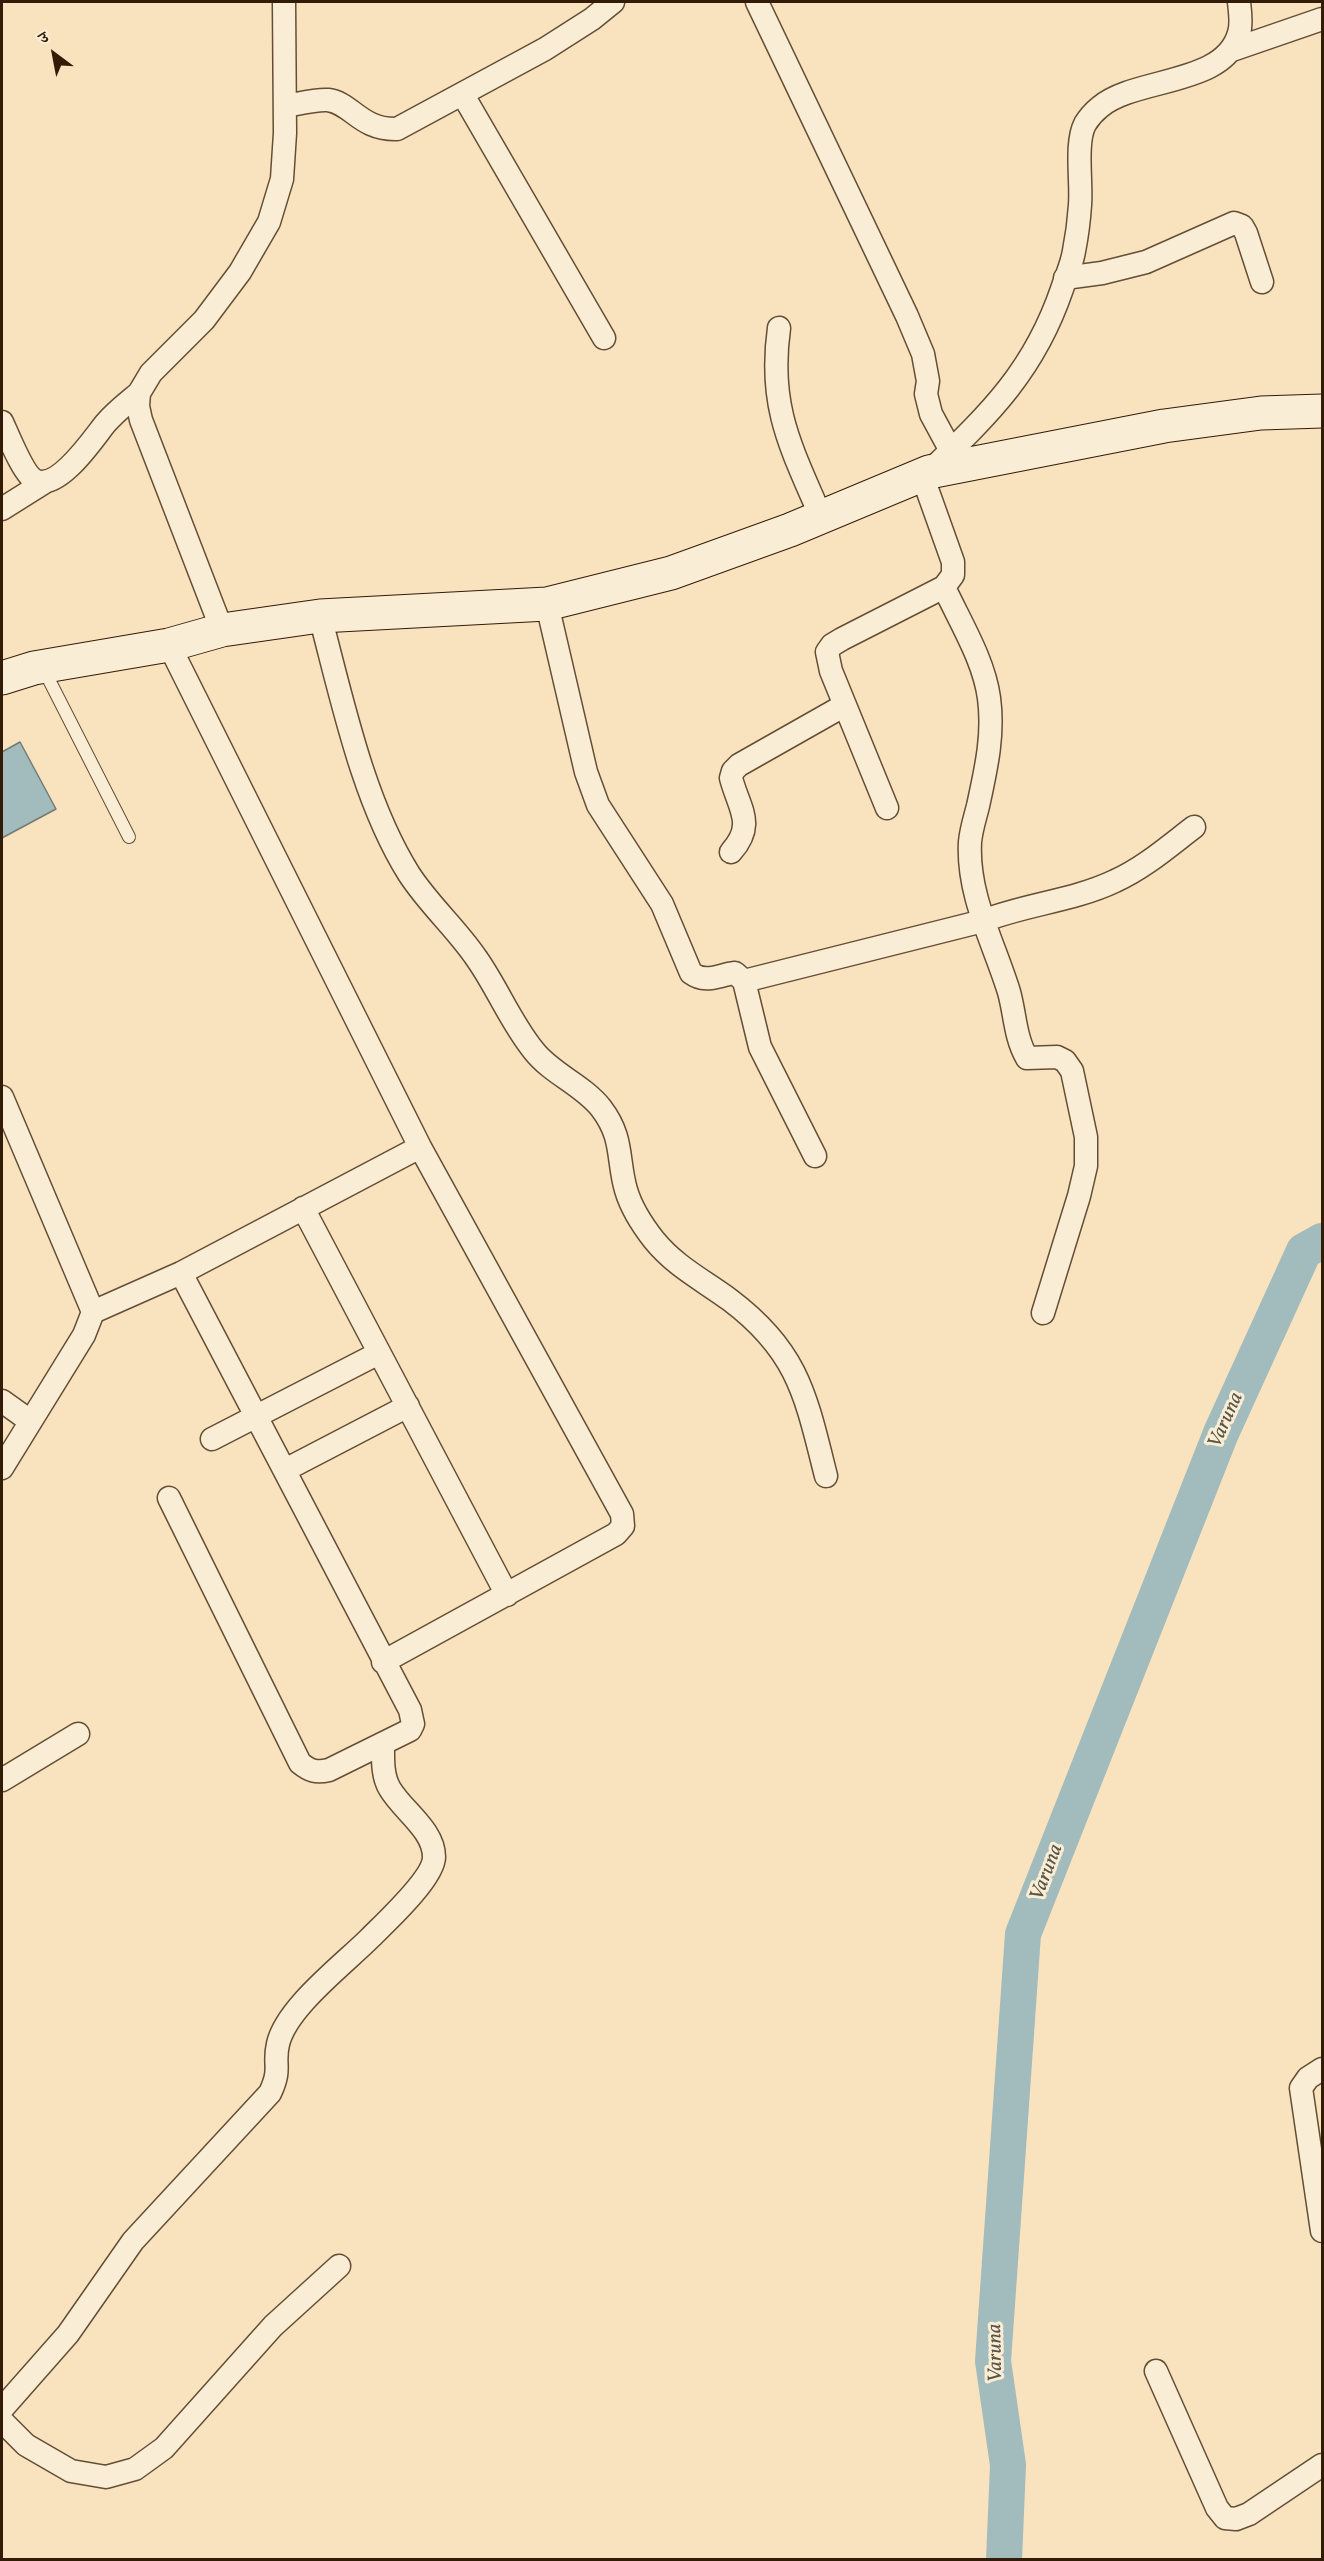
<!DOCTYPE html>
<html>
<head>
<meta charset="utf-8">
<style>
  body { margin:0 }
  #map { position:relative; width:1324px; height:2561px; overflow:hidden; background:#f8e3be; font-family:Vollkorn,"Noto Serif Devanagari",serif }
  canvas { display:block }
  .frame { position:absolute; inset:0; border:3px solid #321c07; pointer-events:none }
  .north { position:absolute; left:24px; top:24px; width:60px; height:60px; -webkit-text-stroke:4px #faedd5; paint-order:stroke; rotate:328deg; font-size:16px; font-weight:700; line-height:24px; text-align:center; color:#321c07 }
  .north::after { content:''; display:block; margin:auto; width:21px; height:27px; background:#321c07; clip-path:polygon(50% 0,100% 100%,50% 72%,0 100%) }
</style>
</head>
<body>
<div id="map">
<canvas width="1324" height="2561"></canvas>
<div class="frame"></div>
<div class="north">उ</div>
</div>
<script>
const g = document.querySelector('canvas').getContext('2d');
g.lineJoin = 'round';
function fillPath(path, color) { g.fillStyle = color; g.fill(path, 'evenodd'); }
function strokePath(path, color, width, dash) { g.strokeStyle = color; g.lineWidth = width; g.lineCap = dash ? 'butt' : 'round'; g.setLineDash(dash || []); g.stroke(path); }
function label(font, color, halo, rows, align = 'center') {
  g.font = font + ' Vollkorn,serif'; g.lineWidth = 6; g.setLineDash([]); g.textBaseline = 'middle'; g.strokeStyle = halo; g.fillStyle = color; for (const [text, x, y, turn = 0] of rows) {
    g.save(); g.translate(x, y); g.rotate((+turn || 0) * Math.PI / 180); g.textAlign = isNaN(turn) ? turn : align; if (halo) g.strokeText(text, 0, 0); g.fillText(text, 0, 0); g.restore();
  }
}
const water = new Path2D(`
  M20,742L56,809L2,838V752Z`);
const river = new Path2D(`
  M1004,2560L1008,2465L993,2361L1023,1934L1221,1433L1304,1251L1322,1241`);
const lane = new Path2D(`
  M43,668L129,837`);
const street = new Path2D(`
  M757,2L907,316L923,354L928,381L926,394L931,414L951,451
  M1232,50L1322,19
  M463,95L604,338
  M285,106C298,104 315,99 328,100C352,103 360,130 397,129L545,49L592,19L613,2
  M1065,278L1102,273L1146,262L1234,223L1242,226L1246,233L1262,282
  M779,328C768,407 791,447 821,517
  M2,422C8,435 24,476 36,481C60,489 93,439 105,424C115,412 127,403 139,393
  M930,471C990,413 1034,371 1062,289C1066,277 1072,264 1074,251C1077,236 1079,220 1080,205C1082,183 1075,143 1085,124C1088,119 1095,111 1100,107C1135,77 1225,86 1239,33C1242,24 1240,11 1239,2
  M2,509L45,482
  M944,587C960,622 984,660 989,698C994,735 986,769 978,806C975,818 971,830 970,842C967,895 994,943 1009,992C1015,1013 1015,1038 1027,1058L1057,1057L1065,1061L1072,1071L1086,1137V1166L1079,1196L1043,1313
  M547,604L586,772L598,805L662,904L691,973C706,984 718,975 735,973L744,981L760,1047L815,1156
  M320,616C342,699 363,801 409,874C429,905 457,929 477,959C498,989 511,1023 534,1051C552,1074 583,1085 601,1108C624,1138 617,1159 626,1190C631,1207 643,1226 654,1240C676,1267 703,1280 730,1300C799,1352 806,1397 826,1476
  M222,630L141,420L138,406L139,393L151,373L204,320L240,272L269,222L282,179L285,133L284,2
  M169,645L420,1147L622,1514L623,1526L616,1534L383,1662
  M887,808L831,671L827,652L832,645L842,639L944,587L953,575V562L922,475
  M731,852C756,824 739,809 731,778L733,771L739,765L845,705
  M744,981L983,921C1026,904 1073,901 1115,881C1144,868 1169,846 1194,827
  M2,1097L93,1312L84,1335L2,1468
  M303,1208L507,1595
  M93,1312L181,1273L420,1147
  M2,1401L30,1421
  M212,1439L379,1353
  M285,1470L408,1406
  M169,1498L300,1763C310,1771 316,1773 329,1770L410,1730L413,1724L410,1710L181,1273
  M2,1780L78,1734
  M1322,2069L1308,2078L1301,2088L1322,2231
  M1156,2371L1217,2508L1225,2518L1236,2519L1249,2514L1322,2465
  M2,2409L68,2334L133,2241L270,2093C282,2068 273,2065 278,2044C286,2008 343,1965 370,1938C385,1923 434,1878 434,1857C434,1830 403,1811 390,1789C382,1776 383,1759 383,1745
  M2,2421L26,2445L71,2471L106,2477L135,2469L164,2448L273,2326L339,2266`);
const secondary = new Path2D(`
  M2,678L34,668L169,645L222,630L320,616L547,604L671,573L790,530L929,472L1164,426L1261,413L1322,411`);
const waterNames = [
  ["Varuna",1227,1421,-66],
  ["Varuna",1048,1873,-69],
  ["Varuna",997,2353,-91]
];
fillPath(water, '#a2bbbc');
strokePath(water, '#757b74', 1.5);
strokePath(river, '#a2bbbc', 36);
strokePath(lane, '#644e35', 14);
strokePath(street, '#644e35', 25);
strokePath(secondary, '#321c07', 35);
strokePath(lane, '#faedd5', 12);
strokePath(street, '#faedd5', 22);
strokePath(secondary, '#faedd5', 33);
label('italic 20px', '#595446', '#faedd5', waterNames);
</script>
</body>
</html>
